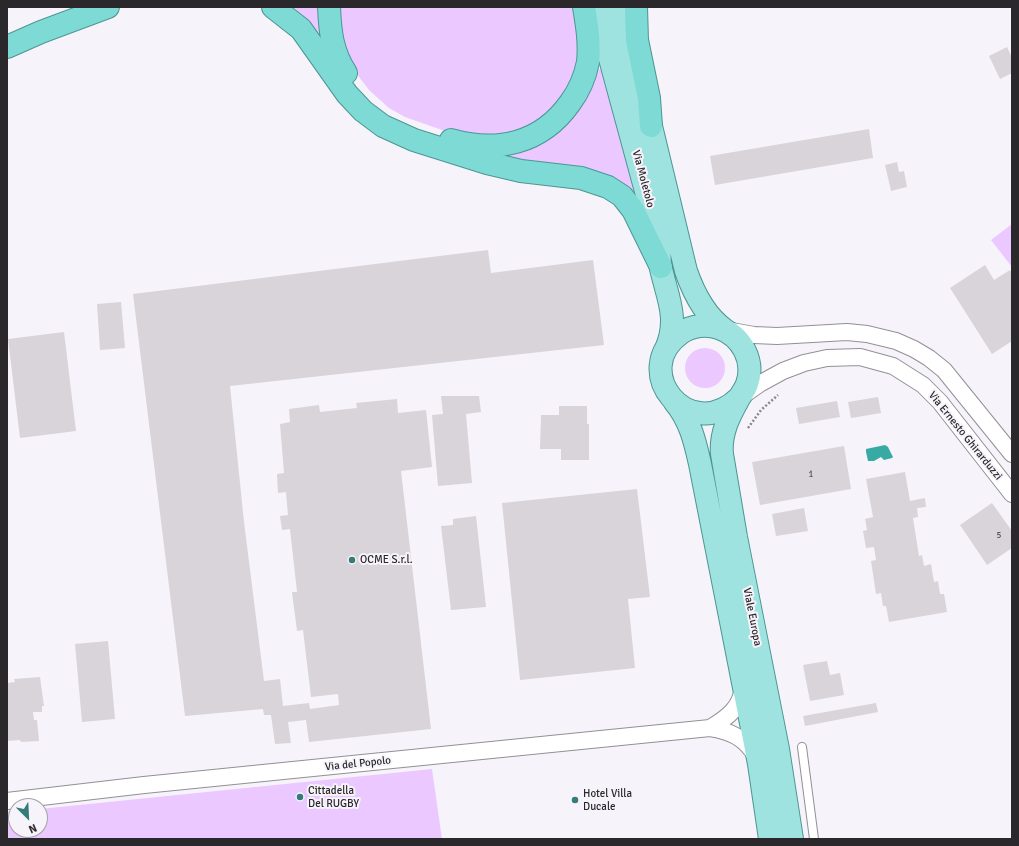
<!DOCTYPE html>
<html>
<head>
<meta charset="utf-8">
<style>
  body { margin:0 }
  #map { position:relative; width:1019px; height:846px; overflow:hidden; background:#f7f3fa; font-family:Signika,sans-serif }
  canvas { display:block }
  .frame { position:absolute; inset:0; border:8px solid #2a282b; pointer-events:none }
  .north { position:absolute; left:8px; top:798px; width:40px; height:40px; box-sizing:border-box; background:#f7f3fa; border:1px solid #a5a2a7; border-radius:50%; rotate:156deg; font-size:11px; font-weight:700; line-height:16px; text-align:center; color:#2a282b }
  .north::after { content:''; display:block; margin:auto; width:14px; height:18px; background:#347c77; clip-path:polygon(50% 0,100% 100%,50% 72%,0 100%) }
</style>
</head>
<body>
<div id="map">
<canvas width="1019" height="846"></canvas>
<div class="frame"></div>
<div class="north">N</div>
</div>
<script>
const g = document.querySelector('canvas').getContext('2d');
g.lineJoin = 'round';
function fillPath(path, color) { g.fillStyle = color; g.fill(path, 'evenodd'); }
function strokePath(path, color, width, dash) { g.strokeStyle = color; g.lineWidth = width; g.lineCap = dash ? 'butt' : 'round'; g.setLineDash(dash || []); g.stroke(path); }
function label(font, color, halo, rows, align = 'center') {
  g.font = font + ' Signika,sans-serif'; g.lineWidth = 4; g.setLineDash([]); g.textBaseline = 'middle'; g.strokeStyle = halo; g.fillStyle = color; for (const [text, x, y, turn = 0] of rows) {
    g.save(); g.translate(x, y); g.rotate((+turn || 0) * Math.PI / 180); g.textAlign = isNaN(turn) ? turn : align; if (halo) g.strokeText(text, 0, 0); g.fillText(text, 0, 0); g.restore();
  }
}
const green = new Path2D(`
  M293,7H321V33H318L301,14Z
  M338,7H576L581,52L572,82L547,117L513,134L464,136L442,130L405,117L389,108L369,90L350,65L344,52Z
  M599,69L602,71L636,196L611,178L590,169L544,164L508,158L507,156Z
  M1012,224V267L991,240Z
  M685 368a20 20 0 1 1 40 0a20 20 0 1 1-40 0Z
  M432,769L442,839H7V812L16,811V830H40V809Z`);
const water = new Path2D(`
  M885,445L888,447L893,457L892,458L884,460L881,457L874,461H868L866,452V449Z`);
const building = new Path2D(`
  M1007,47L1012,58V73L1000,79L989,56Z
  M869,129L873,158L715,185L710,156Z
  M897,162L899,172L904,171L907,187L891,191L885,165Z
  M488,250L491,273L593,260L604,345L230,386L244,522L264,681L280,679L283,706L309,703L310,709L339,705L338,694L311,697L303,630L297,631L292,592H297L290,529L282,530L280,516L288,515L286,492L278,493L277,474L284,473L280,424L290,422L289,409L319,405L320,412L357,408L356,403L397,399L398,413L426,410L432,467L401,471L431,729L309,742L306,720L288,722L291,743L275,744L271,715H264L263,709L185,716L133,294Z
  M985,265L994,280L1010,270L1012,274V341L992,354L950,288Z
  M121,302L125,348L100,350L97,304Z
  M64,332L76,431L20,438L8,339Z
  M441,396H479L481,412L466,414L472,483L438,486L432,415L443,414Z
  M878,397L881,413L851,418L848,402Z
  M837,401L840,417L799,424L796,408Z
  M559,406H587V424H589V460H561V449H540L541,415H559Z
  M844,446L851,489L760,505L752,462Z
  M905,472L910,501L925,498L926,507L917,508L918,517L913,518L919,556L922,555L924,566L931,564L934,582L938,581L940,594H944L947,612L889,622L886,606H883L881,593L876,594L871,561L876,560L874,547L866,548L863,531L867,530L865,519L873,517L866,479Z
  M637,489L650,597L628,599L635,668L520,680L502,503Z
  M992,503L1012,531V548L987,565L960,525Z
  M804,508L808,531L776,536L772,514Z
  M476,516L486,607L451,610L441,526L453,525V519Z
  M108,641L115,719L82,722L75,644Z
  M827,661L830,675L840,673L844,695L810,701L803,665Z
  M40,677L44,706H42V712H33L34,720H37L39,741L21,742L20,740L7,741V683L15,682L14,679Z
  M876,703L878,712L805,726L803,716Z`);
const path = new Path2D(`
  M748,428L761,410L778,395`);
const service = new Path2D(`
  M802,747L814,839`);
const minor = new Path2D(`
  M726,330L754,335L777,336L847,332L867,334L896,341L914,349L929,358L944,370L1012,454
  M741,397L761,383L783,371L804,363L827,358L860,357L893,366L923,385L940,402L1012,494
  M710,728C727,718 742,707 743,686
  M7,801L144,785L710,728C730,731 746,738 756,757`);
const primary = new Path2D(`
  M596,7L659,239C660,247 659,255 660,264C666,295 680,317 666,349
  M617,7L638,97L651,126L686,271C694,294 705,316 725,330
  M739,398C689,446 628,370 681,333C692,325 707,324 719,328C742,336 755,361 747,384C745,390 741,394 738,400C729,416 720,434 722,454L736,537L778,749L792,839
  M674,401C690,420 695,441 700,464L759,764L770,839`);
const trunk = new Path2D(`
  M273,7L301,29L347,94L363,111L383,126L414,140L487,163L521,171L581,178L608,187L622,196L633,210L661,267
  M329,7C330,31 332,52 346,73
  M636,7L637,40L649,98L651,126
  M7,47L41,32L108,7
  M451,140C497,153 541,144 570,103C579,91 585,77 588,62C590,43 587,25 584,7`);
const markers = [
  [352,560,4,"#347c77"],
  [300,797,4,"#347c77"],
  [575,800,4,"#347c77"]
];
const numberNames = [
  ["1",811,475],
  ["5",999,536]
];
const streetNames = [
  ["Via Moletolo",643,179,75],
  ["Via Ernesto Ghirarduzzi",965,436,51],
  ["Viale Europa",752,617,79],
  ["Via del Popolo",358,764,-6]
];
const poiNames = [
  ["OCME S.r.l.",360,560],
  ["Cittadella",308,791],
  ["Del RUGBY",308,804],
  ["Hotel Villa",583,794],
  ["Ducale",583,807]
];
fillPath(green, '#ebc8ff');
fillPath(water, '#37aba3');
fillPath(building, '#d8d4da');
strokePath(service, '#939095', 10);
strokePath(minor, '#939095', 18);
strokePath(primary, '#4c9692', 24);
strokePath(trunk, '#4c9692', 24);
strokePath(path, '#89868b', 2.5, [2, 2]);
strokePath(service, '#fff', 8);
strokePath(minor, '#fff', 16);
strokePath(primary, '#9ee3df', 22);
strokePath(trunk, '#7edad4', 22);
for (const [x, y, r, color] of markers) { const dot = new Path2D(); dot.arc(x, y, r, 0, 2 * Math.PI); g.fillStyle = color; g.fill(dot); strokePath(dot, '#f7f3fa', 1.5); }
label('9px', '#565357', null, numberNames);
label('11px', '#2a282b', '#f7f3fa', streetNames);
label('11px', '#2a282b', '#f7f3fa', poiNames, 'left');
</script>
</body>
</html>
